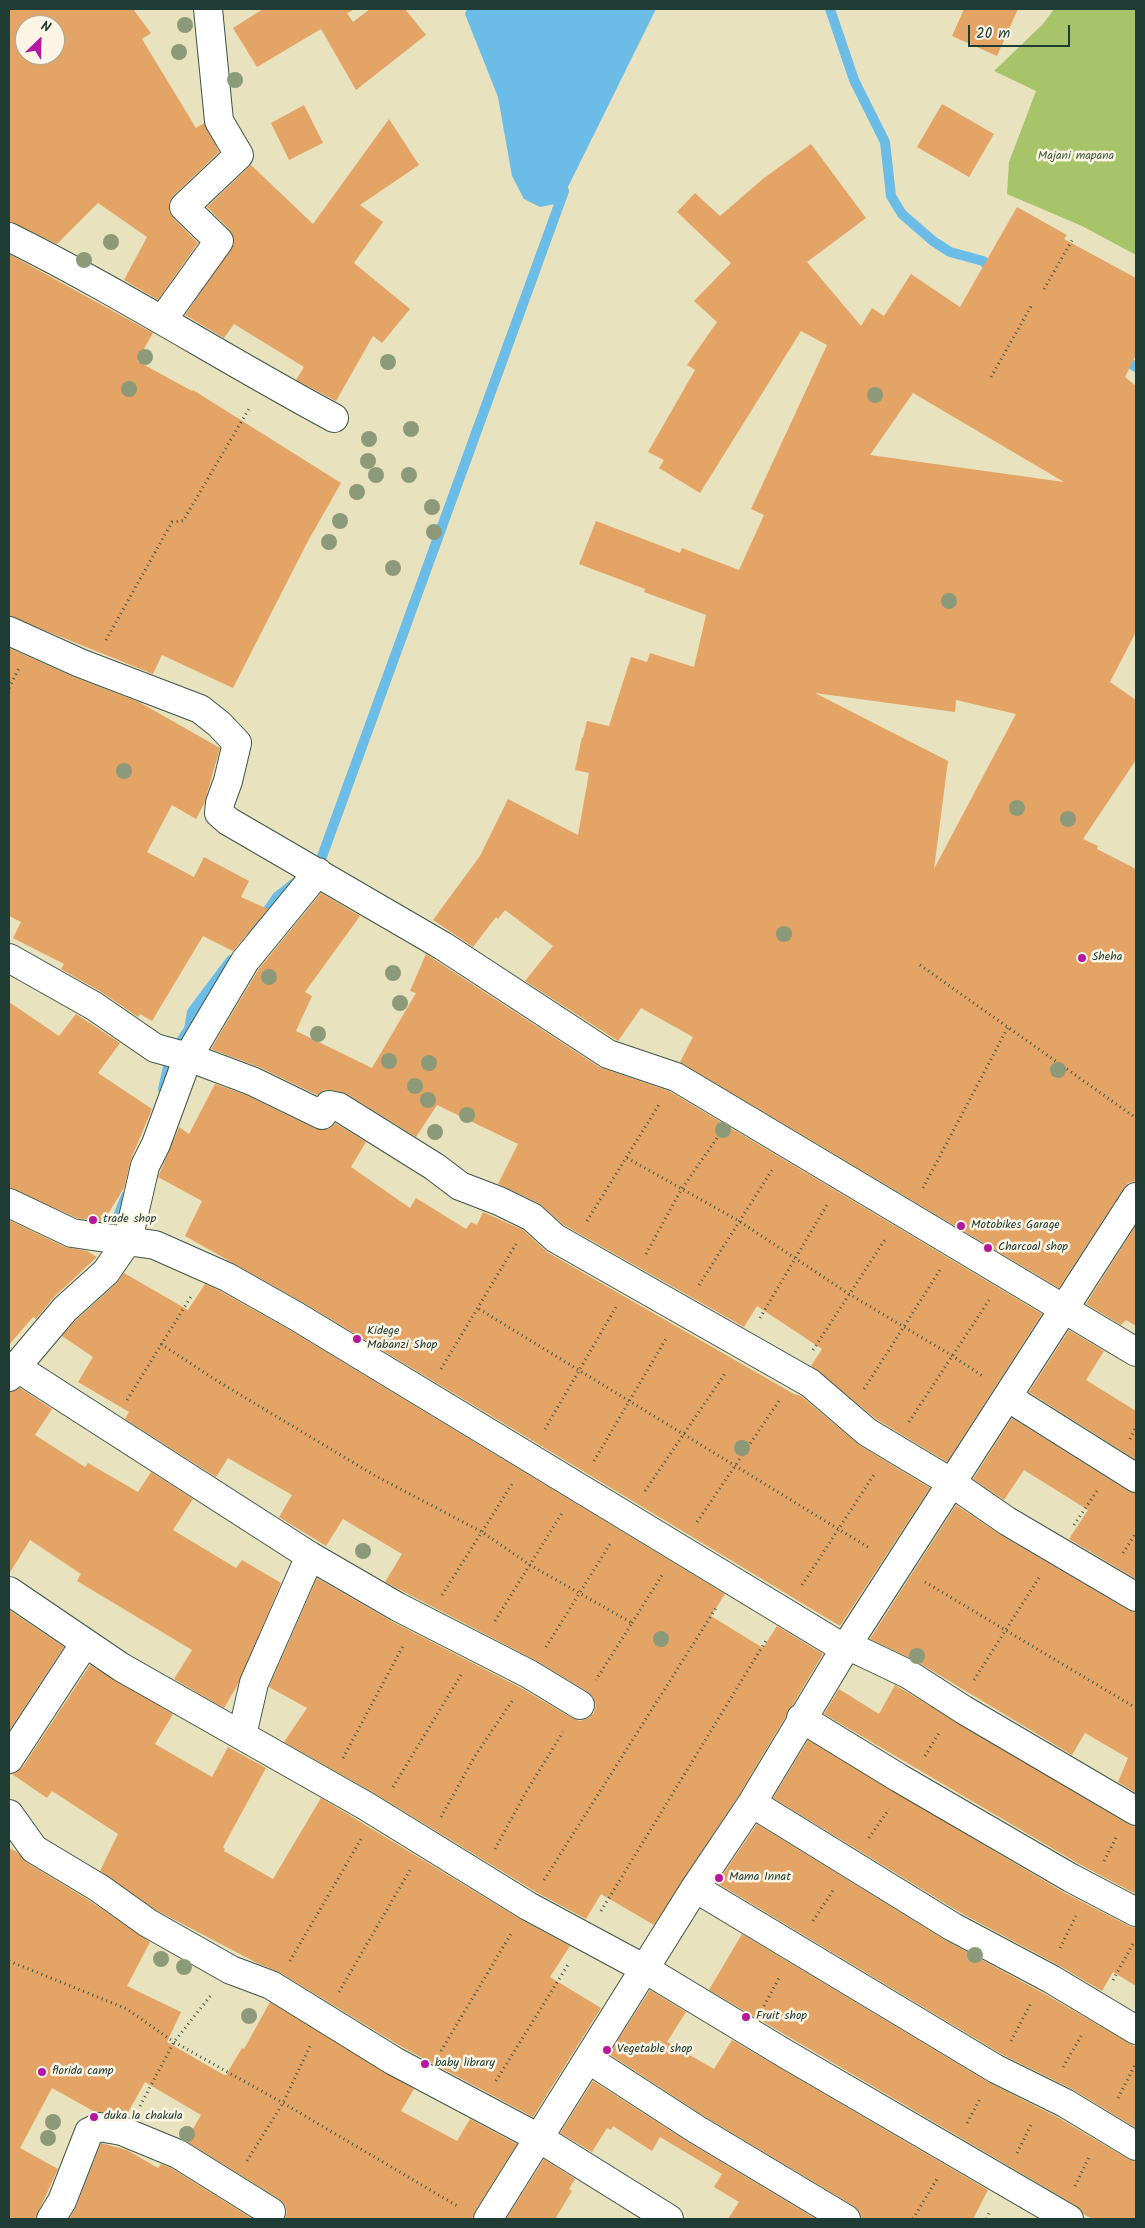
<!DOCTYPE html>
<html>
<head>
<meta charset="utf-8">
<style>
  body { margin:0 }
  #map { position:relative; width:1145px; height:2228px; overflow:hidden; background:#e9e2bf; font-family:Kalam,sans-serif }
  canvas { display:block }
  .frame { position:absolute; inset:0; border:10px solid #1f3d34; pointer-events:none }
  .north { position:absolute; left:15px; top:15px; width:50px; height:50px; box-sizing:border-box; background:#fcf5e5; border:1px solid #a4ab9e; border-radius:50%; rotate:24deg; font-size:14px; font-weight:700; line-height:20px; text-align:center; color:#1f3d34 }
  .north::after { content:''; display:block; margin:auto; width:18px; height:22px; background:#b5179e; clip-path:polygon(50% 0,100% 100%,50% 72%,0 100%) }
  .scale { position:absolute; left:968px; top:25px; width:102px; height:22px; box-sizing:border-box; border:2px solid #1f3d34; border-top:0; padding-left:6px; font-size:15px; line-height:18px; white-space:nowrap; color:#1f3d34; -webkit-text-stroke:4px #fcf5e5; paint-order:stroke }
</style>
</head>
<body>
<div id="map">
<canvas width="1145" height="2228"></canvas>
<div class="frame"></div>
<div class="north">N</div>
<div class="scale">20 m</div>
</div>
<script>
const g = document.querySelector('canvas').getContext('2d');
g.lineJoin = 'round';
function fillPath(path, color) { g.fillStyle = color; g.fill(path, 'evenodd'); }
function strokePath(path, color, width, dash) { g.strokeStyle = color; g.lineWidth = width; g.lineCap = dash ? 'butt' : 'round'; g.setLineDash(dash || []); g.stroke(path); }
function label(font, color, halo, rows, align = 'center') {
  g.font = font + ' Kalam,sans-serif'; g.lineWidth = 5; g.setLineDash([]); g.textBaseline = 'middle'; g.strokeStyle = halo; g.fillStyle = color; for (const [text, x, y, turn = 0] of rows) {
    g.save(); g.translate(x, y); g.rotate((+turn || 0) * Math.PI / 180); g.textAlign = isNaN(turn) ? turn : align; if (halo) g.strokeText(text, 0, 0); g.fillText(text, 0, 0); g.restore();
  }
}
const green = new Path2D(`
  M1054,9H1136V255L1082,226L1007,194L1009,162L1036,91L994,71L1043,24Z`);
const water = new Path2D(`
  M467,9H656L560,203L540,207L524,199L512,176L498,97L465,14Z`);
const stream = new Path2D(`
  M830,9L854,80L885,142L891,196L902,214L933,241L950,252L983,261L994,272
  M1120,357L1136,367
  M313,868L320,862L564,191
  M252,933L277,897L296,882
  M163,1089L170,1058L189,1029L192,1012L231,960
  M116,1221L126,1196`);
const building = new Path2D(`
  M9,9H133L151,33L142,39L196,128L204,123L219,152L173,196L169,202V211L173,218L198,243L158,300L124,280L147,237L98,203L57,244L9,221ZM25,25H55V55H25Z
  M263,9H355L347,13L353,22L370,9H405L426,35L356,90L321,29L257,67L233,28Z
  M964,9H1018L997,56L952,36Z
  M942,104L994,134L969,177L917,147Z
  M304,105L323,143L289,160L271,123Z
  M389,119L419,165L360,205L383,222L354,263L410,309L382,343L373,336L336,401L296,380L304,367L234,324L224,338L185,315L234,244L230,230L207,207L251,165L313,224Z
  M811,144L866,218L807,262L861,326L872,308L884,316L911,274L960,307L1017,207L1067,235L1064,239L1136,278V355L1125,377L1136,386V632L1110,682L1136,700V760L1083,839L1098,846L1097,849L1136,869V1181L1128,1183L1123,1189L1059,1288L680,1062L693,1037L641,1008L618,1041L525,981L553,946L505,910L498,919L496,917L473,947L433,920L480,856L508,799L578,835L589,773L575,770L582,737L583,738L587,721L609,726L631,657L647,662L650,653L694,667L706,615L644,592L645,589L579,564L596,521L680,553L682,548L739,570L764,515L751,509L827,345L801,331L700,493L659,468L664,460L648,452L695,370L687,365L717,322L694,301L731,263L677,212L695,193L720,216L764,178ZM913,393L1064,482L870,455ZM815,693L955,712L956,700L1016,714L934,869L948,761Z
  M9,254L153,333L137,361L192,391L193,390L341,483L308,541L233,688L162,655L153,674L9,616Z
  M9,648L74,677L139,702L220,748L204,804L196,819L172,805L147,852L194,877L204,857L249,881L241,897L268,909L233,951L203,936L152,1021L140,1014L138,1017L103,993L61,969L64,964L13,938L21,922L9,916Z
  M321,893L360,916L305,992L312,996L296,1031L372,1068L416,993L410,991L426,954L599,1067L669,1091L1042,1314L947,1462L876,1419L811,1366L822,1349L757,1306L744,1327L564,1225L539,1203L498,1184L518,1144L437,1105L416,1137L347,1094L332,1090H324L317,1095L259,1067L211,1049L258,970Z
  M9,1002L59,1036L76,1014L120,1043L98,1073L152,1109L131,1159L124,1188L103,1222L77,1218L9,1188Z
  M215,1084L246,1095L316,1129H329L335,1123L366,1142L351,1167L410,1208L416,1198L466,1229L471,1222L477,1225L483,1212L523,1230L547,1252L794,1394L801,1396L859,1445L930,1488L840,1626L304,1303L185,1236L202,1201L158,1177L179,1127L189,1134Z
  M9,1220L65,1247L87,1251L97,1257L54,1297L36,1319L33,1317L9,1345Z
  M1136,1225V1326L1126,1320L1121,1325L1086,1304Z
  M124,1273L188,1310L205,1284L220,1291L288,1329L725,1594L711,1616L763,1648L777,1626L823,1654L739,1795L654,1925L601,1894L586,1919L536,1892L374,1793L284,1742L307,1708L269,1687L317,1578L391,1621L521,1688L572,1718L580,1721L588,1718L594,1713L596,1705L593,1697L588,1692L537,1661L385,1582L402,1554L343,1519L326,1546L279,1517L292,1495L228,1458L216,1477L125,1419L129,1412L78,1382L93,1357L62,1336L76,1320L117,1283Z
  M1069,1330L1104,1351L1086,1380L1136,1411V1460L1029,1392Z
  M20,1388L52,1409L35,1435L85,1467L88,1463L138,1492L151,1472L193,1499L173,1530L236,1568L242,1560L281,1583L237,1686L224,1708L174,1679L192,1650L77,1581L81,1574L30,1540L9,1574V1392Z
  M1012,1418L1128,1491L1136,1493V1579L1069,1539L1088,1510L1024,1470L1004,1500L973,1479Z
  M956,1505L999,1534L1128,1610L1136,1613V1793L1118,1782L1128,1758L1085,1733L1072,1755L916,1661L870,1639Z
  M9,1610L64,1647L9,1731Z
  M90,1665L173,1714L155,1744L212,1777L228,1747L266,1768L223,1847L225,1849L224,1851L273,1879L321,1798L520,1919L570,1946L550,1977L601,2008L533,2117L402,2047L279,1972L257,1963L156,1910L100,1871L118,1834L52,1791L47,1798L12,1774L22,1768Z
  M895,1685L1128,1824L1136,1827V1894L1079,1864L824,1714L839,1689L879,1714Z
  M808,1740L1063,1892L1129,1926L1136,1928V1986L1113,1972L1102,1991L1058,1965L961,1913L773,1798Z
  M757,1824L945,1940L1043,1993L1136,2047V2128L1072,2089L1003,2055L717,1883Z
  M9,1848L17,1852L26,1862L90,1901L150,1942L127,1986L181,2012L167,2042L224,2075H226L242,2048L244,2049L270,2002L414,2089L401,2111L457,2141L470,2119L517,2144L475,2211L472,2219H285L287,2212L285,2205L279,2199L186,2141L201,2115L145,2082L126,2116L95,2112L52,2088L20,2148L58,2169L35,2219H9Z
  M742,1934L988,2082L1057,2117L1128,2159L1136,2162V2219H1093L1083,2214L1077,2206L709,1990Z
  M650,1990L686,2012L667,2042L714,2069L732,2040L988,2190L973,2219H862L859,2211L854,2206L704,2116L609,2054Z
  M593,2081L688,2142L816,2219H728L739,2202L714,2187L722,2174L660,2137L652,2151L613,2126L611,2130L607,2128L592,2152L560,2133Z
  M101,2143L127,2150L158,2168L161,2164L171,2168L253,2219H69L76,2207Z
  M544,2159L575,2179L569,2189L572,2191L555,2219H506Z`);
const path = new Path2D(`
  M1044,289L1074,237
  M991,377L1033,303
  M106,640L172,522L183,521L250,407
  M9,688L19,668
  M920,965L1136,1118
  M627,1158L739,1221L849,1294L951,1355L984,1377
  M923,1188L1008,1027
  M587,1221L660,1103
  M646,1254L681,1190L717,1138
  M699,1285L772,1170
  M479,1309L871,1549
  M760,1318L828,1203
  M161,1344L214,1379L374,1475L482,1532L530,1565L632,1623L596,1680
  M813,1350L886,1238
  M441,1369L516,1244
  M864,1389L940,1270
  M127,1400L192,1295
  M909,1422L989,1300
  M545,1429L616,1307
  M1130,1439L1136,1427
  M594,1461L667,1337
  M645,1491L726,1372
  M697,1522L779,1401
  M1074,1525L1097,1491
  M1123,1553L1136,1533
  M925,1582L1136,1708
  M802,1585L875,1473
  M442,1595L512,1484
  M495,1621L562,1513
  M632,1623L662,1575
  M546,1647L610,1544
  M974,1680L1040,1576
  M925,1756L940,1731
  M343,1758L404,1644
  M393,1787L461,1675
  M441,1817L475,1756L512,1701
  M869,1838L889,1809
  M495,1849L526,1792L563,1732
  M1104,1861L1117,1836
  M544,1880L716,1608
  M601,1911L767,1639
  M813,1921L834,1889
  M1060,1948L1076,1916
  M9,1961L127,2009L174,2042L283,2103L459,2207
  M290,1961L361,1839
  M1113,1980L1134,1942
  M339,1992L410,1870
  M764,2006L780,1976
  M1011,2041L1031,2003
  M441,2051L512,1932
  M1063,2067L1083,2033
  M496,2081L569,1963
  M1118,2098L1136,2063
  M140,2106L174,2042L212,1994
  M967,2123L981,2097
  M1017,2153L1032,2123
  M247,2161L283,2103L310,2046
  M1075,2186L1090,2155
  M913,2219L937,2179
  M987,2219L990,2211`);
const minor = new Path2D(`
  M9,237C120,292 224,359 334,418
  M163,319L219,241L184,207L239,155L219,121L208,9
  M9,631L80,663L200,709L219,724L237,743L228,781L220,803L219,813L228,821L443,946L608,1054L676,1077L1136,1352
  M9,958L94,1006L155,1048L188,1057L252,1081L322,1115L329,1105L339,1107L435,1167L460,1186L499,1201L532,1217L555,1238L810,1383L867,1432L952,1483L1007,1521L1136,1597
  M9,1203L72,1233L155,1245L227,1277L296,1316L845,1649
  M16,1367L65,1309L106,1272L128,1240L145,1166L156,1144L188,1057L245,961L318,872
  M9,1377L16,1367L310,1556L398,1607L529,1674L580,1705
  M1009,1395L1020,1405L1136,1478
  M9,1591L121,1667L366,1806L528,1906L645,1969L784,2053L1069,2219
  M847,1645L908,1674L964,1710L1136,1811
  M801,1718L899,1778L1071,1878L1136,1912
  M242,1735L254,1683L310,1556
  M9,1759L85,1643
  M752,1803L953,1927L1051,1979L1136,2030
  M9,1814L34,1849L99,1888L148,1923L231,1970L271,1985L394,2061L539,2138L669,2219
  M695,1888L996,2069L1065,2103L1136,2146
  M588,2059L696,2129L846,2219
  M51,2219L62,2201L89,2132L99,2127L122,2131L178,2154L271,2212
  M488,2219L695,1888L752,1803L847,1645L1136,1197`);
const trees = [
  [185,25],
  [179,52],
  [235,80],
  [111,242],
  [84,260],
  [145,357],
  [388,362],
  [129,389],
  [875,395],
  [411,429],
  [369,439],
  [368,461],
  [376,475],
  [409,475],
  [357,492],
  [432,507],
  [340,521],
  [434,532],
  [329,542],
  [393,568],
  [949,601],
  [124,771],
  [1017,808],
  [1068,819],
  [784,934],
  [393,973],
  [269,977],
  [400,1003],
  [318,1034],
  [389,1061],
  [429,1063],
  [1058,1070],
  [415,1086],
  [428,1100],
  [467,1115],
  [723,1130],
  [435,1132],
  [742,1448],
  [363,1551],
  [661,1639],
  [917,1656],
  [975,1955],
  [161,1959],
  [184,1967],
  [249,2016],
  [53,2122],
  [187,2134],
  [48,2138]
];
const markers = [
  [1082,958,5,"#b5179e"],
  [93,1220,5,"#b5179e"],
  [961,1226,5,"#b5179e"],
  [988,1248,5,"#b5179e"],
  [357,1339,5,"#b5179e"],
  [719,1878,5,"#b5179e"],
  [746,2017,5,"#b5179e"],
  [607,2050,5,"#b5179e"],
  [425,2064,5,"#b5179e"],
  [42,2072,5,"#b5179e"],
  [94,2117,5,"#b5179e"]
];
const parkNames = [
  ["Majani mapana",1076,157]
];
const poiNames = [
  ["Sheha",1092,958],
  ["trade shop",103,1220],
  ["Motobikes Garage",971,1226],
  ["Charcoal shop",998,1248],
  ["Kidege",367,1332],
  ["Mabanzi Shop",367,1346],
  ["Mama Innat",729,1878],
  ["Fruit shop",756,2017],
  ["Vegetable shop",617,2050],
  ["baby library",435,2064],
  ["florida camp",52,2072],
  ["duka la chakula",104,2117]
];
fillPath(green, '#a8c46b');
fillPath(water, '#6bbce7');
strokePath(stream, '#6bbce7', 10);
fillPath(building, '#e3a465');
strokePath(minor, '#3d5649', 30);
strokePath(path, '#3d5649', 3, [1, 4]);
strokePath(minor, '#fff', 28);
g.fillStyle = '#8d9a7a';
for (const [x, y] of trees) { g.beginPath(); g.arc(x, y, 8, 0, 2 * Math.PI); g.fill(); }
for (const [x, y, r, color] of markers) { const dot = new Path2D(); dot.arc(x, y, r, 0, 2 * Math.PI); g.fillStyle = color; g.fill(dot); strokePath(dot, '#fcf5e5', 2); }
label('12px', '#415f42', '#fcf5e5', parkNames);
label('12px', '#1f3d34', '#fcf5e5', poiNames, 'left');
</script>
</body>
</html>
